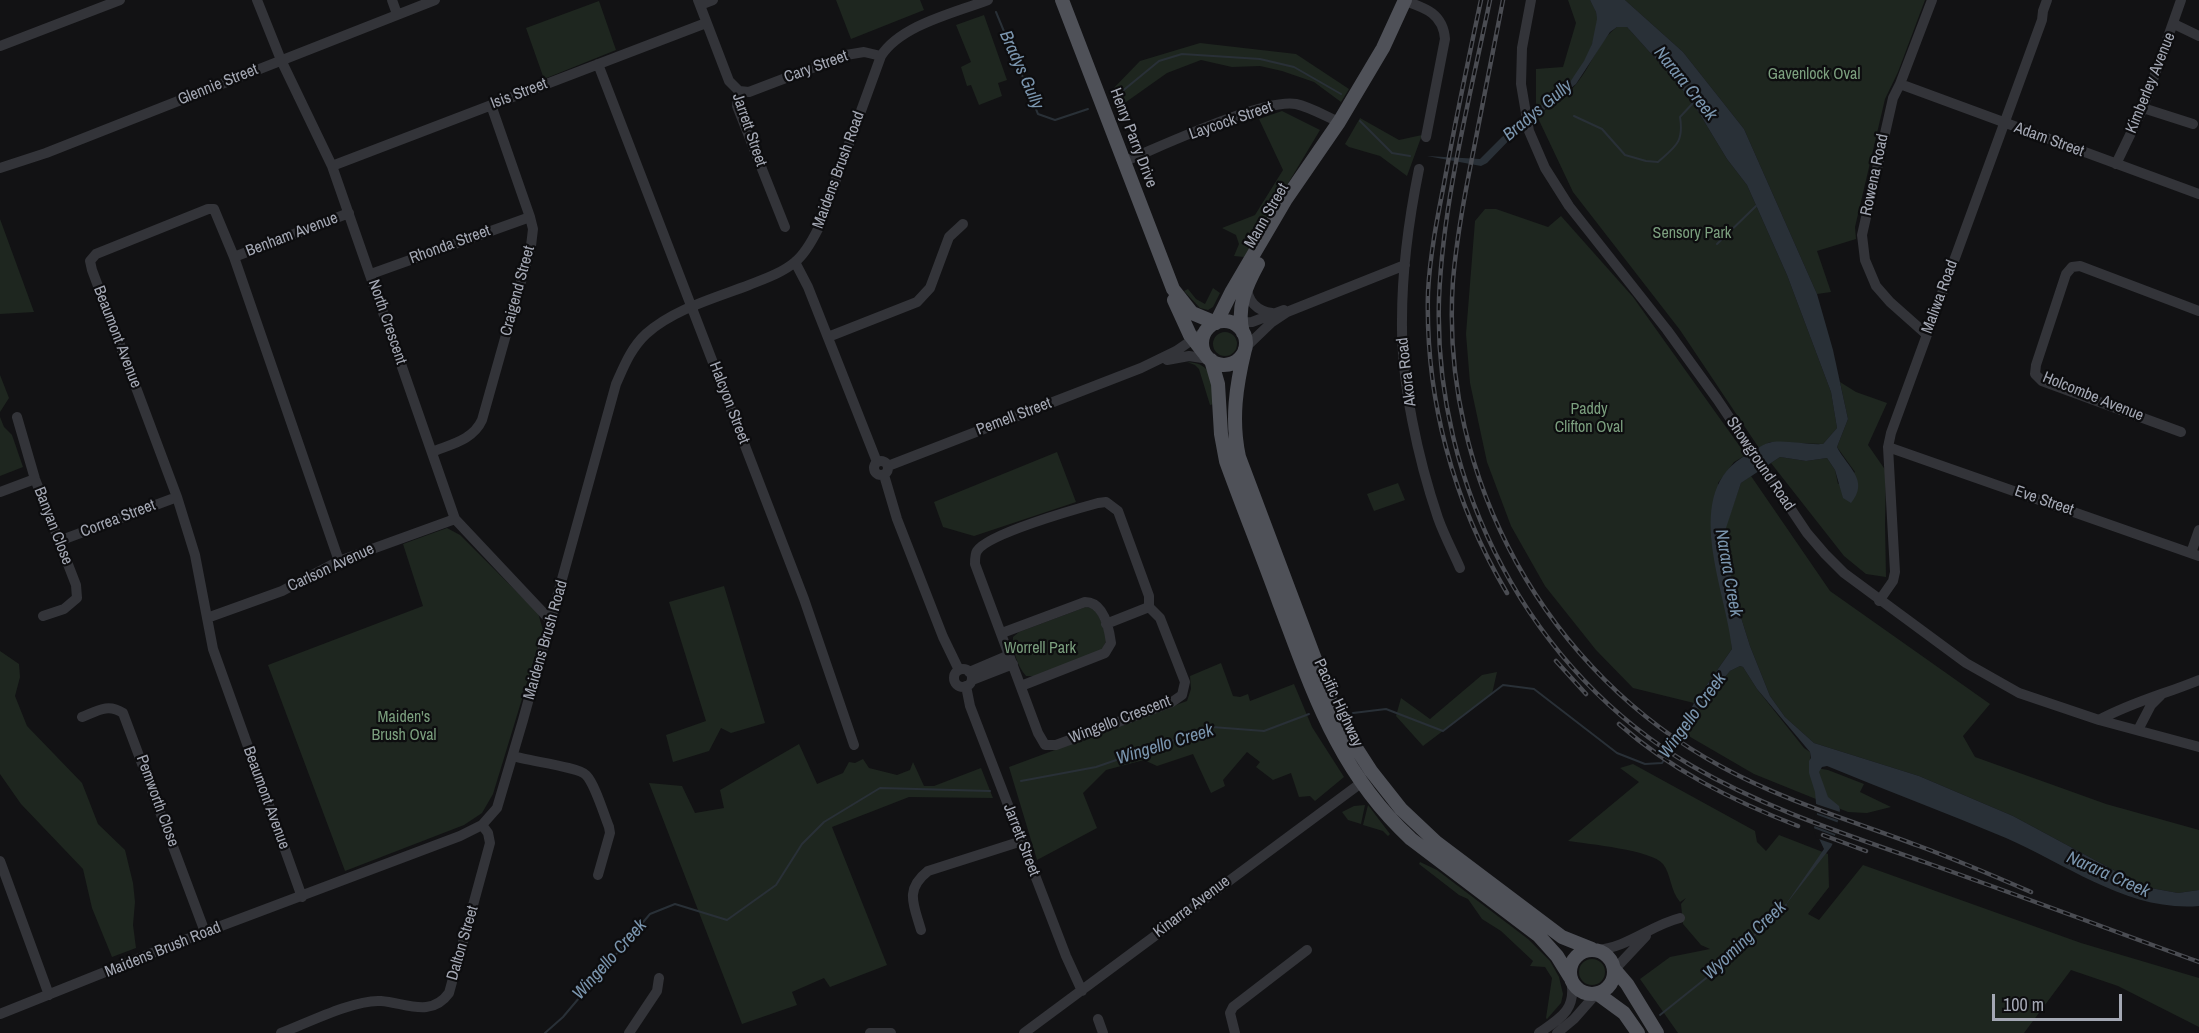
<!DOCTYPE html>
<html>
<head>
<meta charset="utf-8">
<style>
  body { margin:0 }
  #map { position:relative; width:2199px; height:1033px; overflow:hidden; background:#121214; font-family:"Archivo Narrow",sans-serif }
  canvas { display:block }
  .scale { position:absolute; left:1992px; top:994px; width:130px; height:27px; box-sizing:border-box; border:3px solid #a4a8b4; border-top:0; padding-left:8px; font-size:18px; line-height:21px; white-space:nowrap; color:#a4a8b4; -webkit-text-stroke:4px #0d0d0f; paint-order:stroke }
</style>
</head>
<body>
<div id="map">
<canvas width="2199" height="1033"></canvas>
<div class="scale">100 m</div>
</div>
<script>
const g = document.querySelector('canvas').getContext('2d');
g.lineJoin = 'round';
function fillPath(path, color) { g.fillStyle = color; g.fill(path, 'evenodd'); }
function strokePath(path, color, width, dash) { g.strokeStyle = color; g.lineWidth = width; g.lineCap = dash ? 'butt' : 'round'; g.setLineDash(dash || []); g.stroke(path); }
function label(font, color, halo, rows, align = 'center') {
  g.font = font + ' "Archivo Narrow",sans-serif'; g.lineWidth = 4.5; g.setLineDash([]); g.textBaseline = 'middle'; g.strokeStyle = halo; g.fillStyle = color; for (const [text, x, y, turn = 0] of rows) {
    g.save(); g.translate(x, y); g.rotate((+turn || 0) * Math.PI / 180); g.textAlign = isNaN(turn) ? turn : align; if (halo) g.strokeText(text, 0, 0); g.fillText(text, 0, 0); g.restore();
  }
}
const green = new Path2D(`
  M836,0H920L924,10L851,39Z
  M1568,0H1590C1593,6 1597,11 1597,18C1598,38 1584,68 1569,83C1559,93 1547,101 1536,110V69L1563,67L1576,23Z
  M1625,0H1925L1898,72L1885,99L1855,227L1856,239L1817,251L1831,292L1817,294L1744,129L1683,52Z
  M599,1L616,50L544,79L526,28Z
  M984,15L1007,80L998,83L1002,96L979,105L971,85L967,86L961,67L971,62L956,25Z
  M1617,27H1627L1673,78L1693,103L1727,159L1747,185L1787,275L1831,392L1837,428L1823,444L1770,442L1759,448L1680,330L1573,192L1537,116C1550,106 1567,96 1577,83C1592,65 1598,41 1617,27Z
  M1200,43L1296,54L1349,89L1341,102L1314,82L1282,71L1260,66L1232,67L1201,60L1167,73L1119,107L1109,93L1140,61Z
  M1282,111L1320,130L1244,257L1234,256L1239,244L1236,235L1222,228L1255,215L1283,170L1259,119Z
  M1360,118L1399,140L1422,135L1407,176L1380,156L1349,147L1345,144Z
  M1485,209H1496L1548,227L1561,216L1633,297L1746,455L1734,462L1718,483L1732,649L1694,703L1633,688L1596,650L1545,586L1511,526L1487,462L1470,383L1466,334L1475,221Z
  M0,219L34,312L0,314Z
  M1213,288L1220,293L1213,307L1208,310L1200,308L1184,291L1188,289L1196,299L1205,304Z
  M1213 344a12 12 0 1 1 24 0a12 12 0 1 1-24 0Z
  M1187,362C1214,363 1212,382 1214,404L1210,405L1199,369L1195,365Z
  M0,375L9,398L0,412Z
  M1840,382L1856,392L1887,403L1868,445L1886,471L1885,524L1886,577L1866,574L1844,556L1771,463L1780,457L1806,461L1827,458L1835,470L1838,484L1855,472L1837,447L1848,419Z
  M0,417L4,427L12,435L23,467L0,476Z
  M1057,452L1076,502L974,536L943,527L934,502Z
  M1751,476L1830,591L1990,704L1963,736L1975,757L2106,804L2199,830V890L2178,893L2145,887L2013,816L1919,776L1814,743L1785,717L1770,696L1750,646L1733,592L1726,544L1725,528L1741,483Z
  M1398,483L1405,500L1374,511L1367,494Z
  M447,528L460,535L538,613L543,630L493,794L482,813L464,825L345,871L268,665L423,606L403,544Z
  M724,586L765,723L731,733L721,728L709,751L673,762L666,735L706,721L669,602Z
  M1086,607C1100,608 1103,627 1107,639L1102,650L1035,676H1026C1018,667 1012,650 1013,637L1019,632Z
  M0,651L19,664L20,677L15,696L27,726L82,783L98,824L125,850L133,883L135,902L133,925L136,948L112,957L92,908L83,869L21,804L0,774Z
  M1221,663L1233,696L1240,697L1248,694L1250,701L1294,684L1312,727L1344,777L1315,801L1310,796L1299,797L1291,773L1273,780L1256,767L1260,762L1247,752L1223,780L1225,786L1211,793L1193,754L1157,766L1144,760L1106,770L1083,793L1097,828L1037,860L1009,767L1187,701L1191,689L1190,676Z
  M1740,666L1743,667L1757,689L1804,748L1810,752L1811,767L1828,770L1864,784L1860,792L1891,807L1867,813L1848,812L1754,774L1680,731L1730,671Z
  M1497,672L1492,694L1423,746L1396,716L1401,698L1430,719L1482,675Z
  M799,744L817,784L843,773L849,762L855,763L863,759L869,768L897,775L910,770L913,762L924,786H934L981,768L993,798L909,797L832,827L887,965L830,987L824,978L792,992L797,1005L742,1024L649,783L682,786L695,813L724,808L720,790Z
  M1633,764L1755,831L1757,842L1766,851L1779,835L1828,854L1829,887L1808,914L1819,920L1863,865L2081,943L2199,978V1027L2118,986L2071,970L2024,1033H1678L1640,979L1670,957L1710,949L1701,945L1683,924L1681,904L1686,898L1680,902C1670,890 1671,874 1663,864C1652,850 1588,844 1568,841L1639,782L1620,768Z
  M1365,805L1361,824L1348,820L1342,812L1354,806Z
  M1368,805L1390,834L1388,836L1383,831L1363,825Z
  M1420,862L1437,870L1528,939L1550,961L1559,977L1563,994L1561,1003L1547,1019L1546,1018L1552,978L1545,967L1530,966L1533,961L1501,931L1482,919L1468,899L1459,895L1419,864Z
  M1579 972a13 13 0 1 1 26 0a13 13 0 1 1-26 0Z`);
const water = new Path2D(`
  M1590,0H1625L1683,52L1744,129L1817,294L1833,350L1848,419L1837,447C1847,467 1870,480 1851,503L1843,498L1835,470L1827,458L1806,461L1780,457L1741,483L1726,528L1733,592L1750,646L1770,696L1785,717L1814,743L1919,776L2013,816L2145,887L2178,893L2199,890V906C2129,912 2068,865 2006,838C1947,813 1887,791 1827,766L1822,767L1819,772L1828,797L1839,806L1840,810L1834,841L1831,847L1784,907L1824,849L1814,828L1817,814L1815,792L1809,773V761L1811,758L1810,752L1757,689L1743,667L1740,666L1730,671L1680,731L1694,703L1732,649C1727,591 1678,491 1748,454C1755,450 1764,443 1772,442C1789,440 1806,445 1823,444L1837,428L1831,392L1787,275L1747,185L1727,159L1693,103L1673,78L1627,27H1617L1610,32L1576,84L1516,133L1487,163L1481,166L1427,156L1480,159L1502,137L1570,82L1584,61L1592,44L1597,19L1596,12Z`);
const pier = new Path2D(`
  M1813,803L1840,812L1838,820L1814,812Z
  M1815,814L1839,823L1835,834L1812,825Z
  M1813,828L1838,837L1836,845L1816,838Z`);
const stream = new Path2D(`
  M996,12L1038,114L1055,120L1088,109
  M1120,93L1159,61L1182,54L1260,59L1294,67L1341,94
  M1574,116L1602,129L1625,155L1646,161L1658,162C1676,146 1684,142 1680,117L1694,102
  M1360,121L1392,153L1410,156
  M1717,244L1756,206
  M1353,713L1386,709L1443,731L1503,685L1534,689L1617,753L1645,764L1662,763L1682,729
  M1021,781L1096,767L1212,727L1264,731L1309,714
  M1660,1015L1725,963L1786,905
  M545,1033L563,1017L650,914L675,904L727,920L776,885L802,844L824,822L880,788L990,791`);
const minor = new Path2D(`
  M257,0L281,60L332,166L455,519L551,621
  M392,0L397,14
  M698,0L729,81L739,91
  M1531,0L1522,48L1521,84L1529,131L1545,168L1569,206L1667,330L1717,399L1807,533L1825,554L1844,573L1966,663L2019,693L2099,720L2199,747
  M1405,1C1426,8 1443,14 1445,39L1426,137
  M700,5L713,0
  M2174,24L2199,36
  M0,46L120,0
  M598,64L804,599L854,745
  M1900,84L2199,194
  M739,91L749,92L846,55L864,52L881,56
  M739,91L737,106L785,227
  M2143,108L2193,124
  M1125,161C1160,147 1263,98 1296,104C1310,107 1325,116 1339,122
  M2116,164L2143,108L2181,0
  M332,166L706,23
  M0,168L46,153L435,0
  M1419,169C1409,218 1402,270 1402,320C1401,382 1418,459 1438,518C1444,535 1453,552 1460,568
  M234,257L349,213
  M795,262L808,287L877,462
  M371,274L530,217
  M1247,286C1247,301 1257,311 1272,313
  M1231,323L1252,322L1284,310
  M1926,334L1890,302L1876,286L1865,260L1862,235L1893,98L1900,84L1932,0
  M828,337L917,302L930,288L949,237L963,224
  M1246,347L1272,322L1287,312L1405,265
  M1167,360L1189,356L1209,359
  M17,417L35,479L76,585L77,598L64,609L43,616
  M2181,432L2042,381L2035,374L2036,365L2066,274L2072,267L2080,266L2199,311
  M1888,447L2199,556
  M432,452C451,444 473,440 482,420L531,246L533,229L530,217L491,105
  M874 468a7 7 0 1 1 14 0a7 7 0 1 1-14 0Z
  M888,466L1141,368L1176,351L1208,329
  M884,475L897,519L943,637L959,670
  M0,492L35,479
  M1106,502L1118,511L1149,596V607L1160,618L1185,682L1182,695L1172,702L1056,745H1045L1038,733L975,564C975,560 975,554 977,551C987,534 1076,509 1098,503Z
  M59,541L177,497
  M2191,553L2199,530
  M1879,601L1893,581L1895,572L1888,447L1891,433L2042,20L2043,11L2047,0
  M207,618L282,591L339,561L455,519
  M1106,624L1149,607
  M1002,633L1085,602C1104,602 1109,628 1111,643L1105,653L1021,686
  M954 678a9 9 0 1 1 18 0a9 9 0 1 1-18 0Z
  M969,672L1009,655
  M972,680L1013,664
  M966,686L970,706L1066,956L1082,991
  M82,717C97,711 108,703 123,713L205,932
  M2099,720C2132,702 2165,694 2199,680
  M2138,730L2151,705L2161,695
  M513,756C528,761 579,767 586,775C595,784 604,815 609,827L610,833L598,875
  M0,861L49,995
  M302,897L213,649L195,555L177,497L92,270L90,261L96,254L208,209H214L234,257L339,561
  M921,930C914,905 904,890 928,871L1022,841
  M1596,950C1627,948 1651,925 1680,918
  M1615,969L1646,936
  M0,1014L205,932L460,836L482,825L497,808L523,720L616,384C624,366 631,348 646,334C674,309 715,298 749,285C764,279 782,273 795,262C805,254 812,241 818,229L881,56C901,25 954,13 988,0
  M1098,1019L1103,1033
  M281,1033C307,1023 355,999 381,1001C406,1003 431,1018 449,993L490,843L488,833L482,825
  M629,1033L657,991L659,978
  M870,1033H891
  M1024,1033L1361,783
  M1235,1033L1230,1013L1233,1007L1307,950
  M1539,1033C1561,1018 1577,1009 1571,980
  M1557,1033L1574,1019L1596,994`);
const major = new Path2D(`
  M1062,0L1173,289L1192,313L1216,323
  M1174,300L1190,335L1204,353
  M1202 343a22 22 0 1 1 44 0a22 22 0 1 1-44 0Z
  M1216,323L1232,291L1286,199L1339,122L1383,48L1405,0
  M1243,333C1236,308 1246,286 1258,264
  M1245,349C1236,386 1231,420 1239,457L1330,699L1351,740L1371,771L1401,809L1436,842L1562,937L1592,949
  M1211,360L1218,384L1221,434L1226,461C1243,508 1262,555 1279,602C1313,692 1338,772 1411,839L1539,936L1557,956L1570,977
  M1570 972a22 22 0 1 1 44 0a22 22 0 1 1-44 0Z
  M1615,970L1627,984L1657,1033
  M1598,994L1624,1013L1638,1033`);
const rail = new Path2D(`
  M1481,0C1468,61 1455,122 1444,184C1437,219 1430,255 1428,292C1425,398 1453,502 1507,593
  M1490,0C1470,97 1443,200 1439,299C1433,485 1530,672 1692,766C1766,809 1848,835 1927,863C2018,895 2108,929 2199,962
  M1503,0C1494,48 1484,95 1475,143C1466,188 1457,234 1453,280C1439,479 1547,673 1722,767C1784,801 1853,821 1919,846C1957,860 1994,876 2031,892
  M1556,661L1586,694
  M1619,724C1671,770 1733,801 1798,826
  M1823,835L1866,851`);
const streetNames = [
  ["Cary Street",816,67,-20],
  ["Kimberley Avenue",2151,83,-68],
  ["Glennie Street",218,85,-22],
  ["Isis Street",519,94,-21],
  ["Laycock Street",1231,121,-19],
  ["Jarrett Street",749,130,71],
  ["Henry Parry Drive",1133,138,69],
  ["Adam Street",2049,140,20],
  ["Maidens Brush Road",839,170,-70],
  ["Rowena Road",1875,175,-78],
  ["Mann Street",1267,216,-60],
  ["Benham Avenue",292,235,-21],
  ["Rhonda Street",450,245,-20],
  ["Craigend Street",518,291,-75],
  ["Maliwa Road",1940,297,-70],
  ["North Crescent",387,322,71],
  ["Beaumont Avenue",117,337,69],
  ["Akora Road",1407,372,-97],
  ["Holcombe Avenue",2093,397,22],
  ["Halcyon Street",729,403,69],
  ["Pemell Street",1014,417,-21],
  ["Showground Road",1760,464,56],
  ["Eve Street",2044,501,19],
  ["Correa Street",118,519,-21],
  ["Banyan Close",53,526,69],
  ["Carlson Avenue",331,568,-25],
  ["Maidens Brush Road",546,640,-74],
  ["Pacific Highway",1338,703,65],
  ["Wingello Crescent",1120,720,-21],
  ["Beaumont Avenue",266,798,70],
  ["Pemworth Close",157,801,70],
  ["Jarrett Street",1021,840,69],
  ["Kinarra Avenue",1192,907,-37],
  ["Dalton Street",463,943,-74],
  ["Maidens Brush Road",163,950,-22]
];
const parkNames = [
  ["Gavenlock Oval",1814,75],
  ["Sensory Park",1692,234],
  ["Paddy",1589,410],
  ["Clifton Oval",1589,428],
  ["Worrell Park",1040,649],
  ["Maiden's",404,718],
  ["Brush Oval",404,736]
];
const waterNames = [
  ["Bradys Gully",1021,70,66],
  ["Narara Creek",1685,84,51],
  ["Bradys Gully",1538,111,-40],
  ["Narara Creek",1728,573,80],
  ["Wingello Creek",1693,716,-54],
  ["Wingello Creek",1165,745,-17],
  ["Narara Creek",2108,875,24],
  ["Wyoming Creek",1745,941,-43],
  ["Wingello Creek",610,960,-48]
];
fillPath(green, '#1e261f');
fillPath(water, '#293037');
fillPath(pier, '#121214');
strokePath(stream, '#293037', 2);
strokePath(minor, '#333439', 10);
strokePath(major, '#4f5158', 14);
strokePath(rail, '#4a4c52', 4.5);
strokePath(rail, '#0d0d0f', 2, [7]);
label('16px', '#a4a8b4', '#0d0d0f', streetNames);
label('16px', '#7b9f7e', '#0d0d0f', parkNames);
label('italic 18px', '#7b96af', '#0d0d0f', waterNames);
</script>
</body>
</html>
